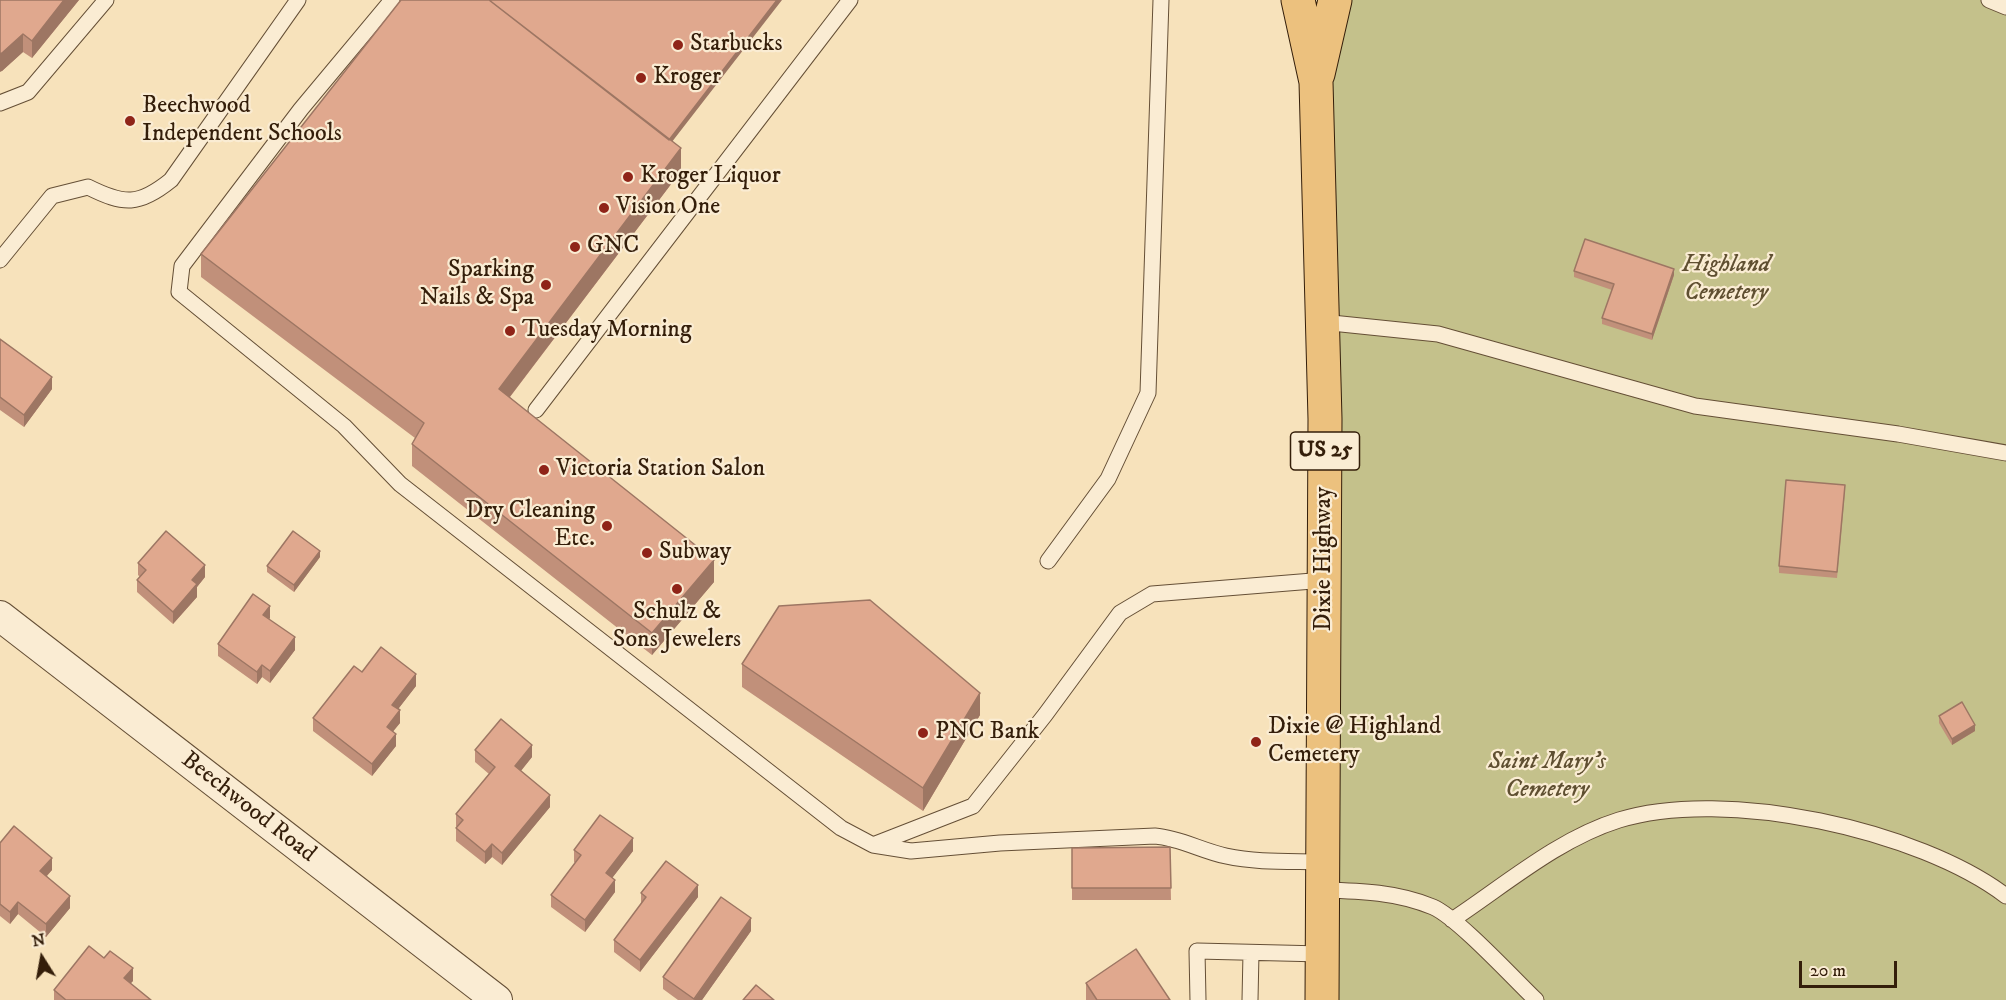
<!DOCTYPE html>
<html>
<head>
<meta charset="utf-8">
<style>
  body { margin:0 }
  #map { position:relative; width:2006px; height:1000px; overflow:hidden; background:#f7e2bb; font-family:"IM FELL DW Pica",serif }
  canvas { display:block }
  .north { position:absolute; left:12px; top:928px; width:60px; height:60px; -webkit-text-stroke:4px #faecd3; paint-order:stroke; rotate:349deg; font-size:16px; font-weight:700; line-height:24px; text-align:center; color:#341e0a }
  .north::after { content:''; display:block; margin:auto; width:21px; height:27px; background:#341e0a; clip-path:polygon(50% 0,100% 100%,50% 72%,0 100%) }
  .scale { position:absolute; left:1799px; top:961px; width:98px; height:27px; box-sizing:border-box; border:3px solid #341e0a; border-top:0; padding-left:8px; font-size:18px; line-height:21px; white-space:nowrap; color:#341e0a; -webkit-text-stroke:4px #faecd3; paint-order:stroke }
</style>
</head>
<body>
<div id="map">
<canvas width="2006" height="1000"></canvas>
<div class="north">N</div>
<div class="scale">20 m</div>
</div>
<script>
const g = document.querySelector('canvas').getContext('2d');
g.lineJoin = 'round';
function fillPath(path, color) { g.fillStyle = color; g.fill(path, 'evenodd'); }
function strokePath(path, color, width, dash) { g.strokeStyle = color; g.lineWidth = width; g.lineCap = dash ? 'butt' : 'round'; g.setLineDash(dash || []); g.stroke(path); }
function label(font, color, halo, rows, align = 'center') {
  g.font = font + ' "IM FELL DW Pica",serif'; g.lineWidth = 4.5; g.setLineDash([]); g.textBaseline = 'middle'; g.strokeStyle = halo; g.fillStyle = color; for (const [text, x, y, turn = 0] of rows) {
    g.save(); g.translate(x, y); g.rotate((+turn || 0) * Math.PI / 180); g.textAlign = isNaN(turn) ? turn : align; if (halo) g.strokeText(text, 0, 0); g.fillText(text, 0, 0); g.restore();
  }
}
const green = new Path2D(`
  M1335,0H2006V1000H1322L1316,82Z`);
const lane = new Path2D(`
  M392,0L301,109L182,266L179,292L344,426L400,484L841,828L873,845L911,851L1000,843L1155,836C1180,838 1202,851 1226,856C1258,863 1291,861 1324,862
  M1989,0L2006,7
  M0,103L28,92L106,0
  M0,260L52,196L88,187C124,205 139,206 171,180L298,0
  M1322,322L1438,334L1695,406L1898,434L2006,453
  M536,410L850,0
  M1048,561L1108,479L1148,393L1161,0
  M873,845L973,806L1045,715L1120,613L1152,594L1325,580
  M1323,890C1361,891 1397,892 1433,907C1458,918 1513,978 1536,1000
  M1452,920C1505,885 1558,839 1619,820C1725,787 1919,830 2006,896
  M1198,1000L1197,951L1322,954
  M1250,1000L1251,953`);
const street = new Path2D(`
  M0,616L497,1000`);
const primary = new Path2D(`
  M1298,0L1316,82L1325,419L1322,1000
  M1318,74L1335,0`);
const wall = new Path2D(`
  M0,0H79L32,58L23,52L2,71Z
  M672,142L681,171L510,397L714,582L652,655L412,466V444L415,438L201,277V254Z
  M1574,271L1674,275L1652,340L1602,324V318L1612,290L1574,277Z
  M0,339L52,389L24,427L0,410Z
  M1845,491L1837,578L1779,573V566Z
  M320,557L294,592L267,572V566Z
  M138,563L205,577L197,587V597L173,624L137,592V580L140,577L138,575Z
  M270,618L269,619L295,650L270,683L262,677L257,684L218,656V644Z
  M742,664L980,715L923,811L742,687Z
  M362,672L416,686L398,709L400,723L393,731L396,746L372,776L313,731V718Z
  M1939,716L1975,731L1952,745L1939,723Z
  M475,750L532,757L521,771L550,807L502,865L492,857L485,864L456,841V828L457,827L456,826V814L489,774L475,762Z
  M0,843L52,870L47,876L70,908L46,937L18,914L10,924L0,916Z
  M1170,847L1171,900H1072V848Z
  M574,850L633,851L612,878L615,892L585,932L551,907V895L575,863L574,862Z
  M641,893L698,897L640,972L614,952V940L641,904Z
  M751,931L702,1000H678L663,989V977Z
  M133,981L130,983L151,1000H54V990Z
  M1086,983L1170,1000H1086Z`);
const shadedWall = new Path2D(`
  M64,0H79L32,58V41Z
  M777,0H782L661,156V150Z
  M23,34V52L2,71L0,72V54Z
  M681,148V171L499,411V389Z
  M1674,269V275L1652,340V334Z
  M52,377V389L24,427V415Z
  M320,551V557L294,592V585Z
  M714,560V582L652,655V633Z
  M205,565V577L197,587V597L173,624V612L192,580Z
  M270,606V618L263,628V615Z
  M295,637V650L270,683V671Z
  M262,665V677L257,684V672Z
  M416,674V686L392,717V705Z
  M980,693V715L923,811V788Z
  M400,710V723L387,739V727Z
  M1975,725V731L1952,745V739Z
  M396,734V746L372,776V764Z
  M532,745V757L515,778V766Z
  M550,795V807L502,865V853Z
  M633,838V851L606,886V873Z
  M492,844V857L485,864V852Z
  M52,858V870L40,883V871Z
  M615,880V892L585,932V920Z
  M698,885V897L640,972V960Z
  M70,896V908L46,937V924Z
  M18,902V914L10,924V912Z
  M751,918V931L702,1000H694Z
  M133,968V981L124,991V978Z`);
const building = new Path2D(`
  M0,0H64L32,41L23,34L2,53L0,54Z
  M401,0H489L681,148L499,389L714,560L652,633L412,444L424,423L201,254Z
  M489,0H777L669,140Z
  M1585,239L1674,269L1652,334L1602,318L1614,284L1574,271Z
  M0,339L52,377L24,415L0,397Z
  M1786,480L1845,485L1837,572L1779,566Z
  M166,531L205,565L192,580L197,584L173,612L137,580L146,570L138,563Z
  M293,531L320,551L294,585L267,566Z
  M253,594L270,606L263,615L295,637L270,671L262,665L257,672L218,644Z
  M870,600L980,693L923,788L742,664L779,606Z
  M381,647L416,674L392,705L400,710L387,727L396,734L372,764L313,718L354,666L362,672Z
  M1962,702L1975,725L1952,739L1939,716Z
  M501,719L532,745L515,766L550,795L502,853L492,844L485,852L456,828L463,820L456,814L495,767L475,750Z
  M600,815L633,838L606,873L615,880L585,920L551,895L581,855L574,850Z
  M14,826L52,858L40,871L70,896L46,924L18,902L10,912L0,904V843Z
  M1170,847L1171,888H1072V848Z
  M666,861L698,885L640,960L614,940L646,897L641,893Z
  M721,897L751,918L694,999L663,977Z
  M89,946L104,958L110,951L133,968L124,978L151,1000H66L54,990Z
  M1136,949L1170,1000H1097L1086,983Z
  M756,985L774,1000H743Z`);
const markers = [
  [678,45,6,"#8f2418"],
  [641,78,6,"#8f2418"],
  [130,121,6,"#8f2418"],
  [628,177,6,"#8f2418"],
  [604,208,6,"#8f2418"],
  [575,247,6,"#8f2418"],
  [546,285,6,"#8f2418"],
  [510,331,6,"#8f2418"],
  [544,470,6,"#8f2418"],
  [607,526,6,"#8f2418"],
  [647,553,6,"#8f2418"],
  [677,589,6,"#8f2418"],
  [923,733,6,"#8f2418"],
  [1256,742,6,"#8f2418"]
];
const shields = [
  [1325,451,69]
];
const shieldNames = [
  ["US 25",1325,451]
];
const poiNames = [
  ["Starbucks",690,45],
  ["Kroger",653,78],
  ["Beechwood",142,107],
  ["Independent Schools",142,135],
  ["Kroger Liquor",640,177],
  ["Vision One",616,208],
  ["GNC",587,247],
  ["Sparking",534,271,"right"],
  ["Nails & Spa",534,299,"right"],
  ["Tuesday Morning",522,331],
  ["Victoria Station Salon",556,470],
  ["Dry Cleaning",595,512,"right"],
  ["Etc.",595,540,"right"],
  ["Subway",659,553],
  ["Schulz &",677,613,"center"],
  ["Sons Jewelers",677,641,"center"],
  ["Dixie @ Highland",1268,728],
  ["Cemetery",1268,756],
  ["PNC Bank",935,733]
];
const parkNames = [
  ["Highland",1726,266],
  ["Cemetery",1726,294],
  ["Saint Mary’s",1547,763],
  ["Cemetery",1547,791]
];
const streetNames = [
  ["Dixie Highway",1325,559,-90],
  ["Beechwood Road",248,808,38]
];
fillPath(green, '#c4c18b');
strokePath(lane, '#654f36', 17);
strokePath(street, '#654f36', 32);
strokePath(primary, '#341e0a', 35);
strokePath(lane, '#faecd3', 15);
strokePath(street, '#faecd3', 30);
strokePath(primary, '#ecc17e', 33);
fillPath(wall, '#c1907a');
fillPath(shadedWall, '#9d7663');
fillPath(building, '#e0a88e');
strokePath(building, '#9d7663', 1.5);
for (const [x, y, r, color] of markers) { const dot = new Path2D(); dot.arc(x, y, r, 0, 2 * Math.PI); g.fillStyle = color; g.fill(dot); strokePath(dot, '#faecd3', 2); }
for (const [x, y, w] of shields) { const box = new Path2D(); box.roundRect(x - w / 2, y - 19, w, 38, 4.5); g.fillStyle = '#faecd3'; g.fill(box); strokePath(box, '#341e0a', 1.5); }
label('bold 22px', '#341e0a', null, shieldNames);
label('24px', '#341e0a', '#faecd3', poiNames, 'left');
label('italic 24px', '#5f4f31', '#faecd3', parkNames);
label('24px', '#341e0a', '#faecd3', streetNames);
</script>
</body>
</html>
